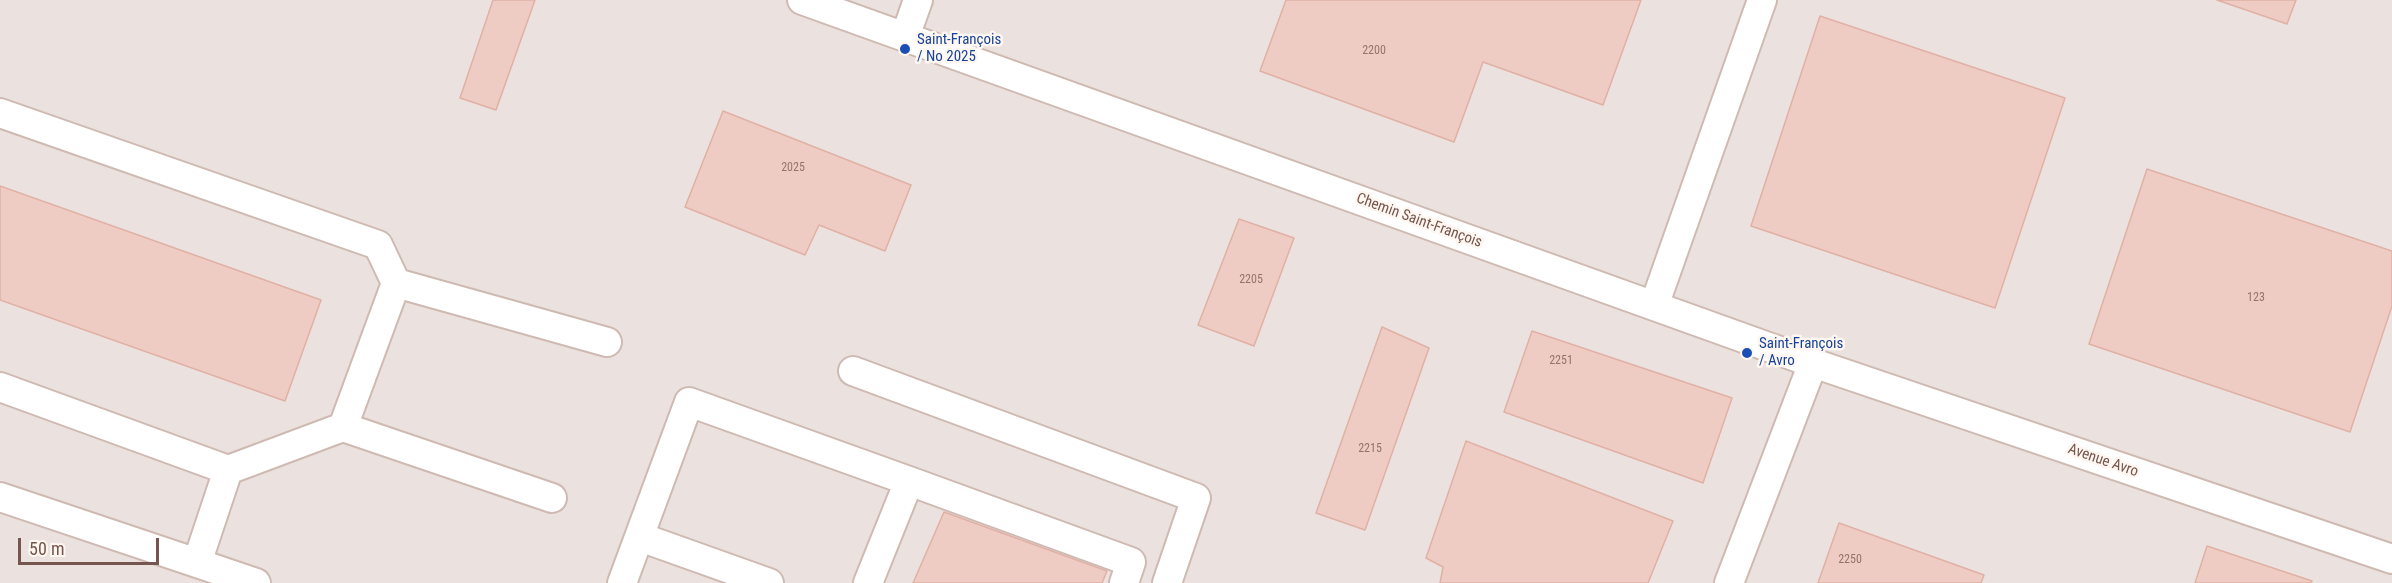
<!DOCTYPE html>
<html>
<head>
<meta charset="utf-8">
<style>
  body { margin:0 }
  #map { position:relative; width:2392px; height:583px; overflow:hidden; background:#fbf1ea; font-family:"Roboto Condensed",sans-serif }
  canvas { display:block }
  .scale { position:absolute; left:18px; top:538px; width:141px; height:27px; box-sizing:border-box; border:3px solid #75554e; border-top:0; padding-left:8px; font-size:18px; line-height:21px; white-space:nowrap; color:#75554e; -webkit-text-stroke:4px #fef6f0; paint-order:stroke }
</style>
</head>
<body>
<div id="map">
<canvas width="2392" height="583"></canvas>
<div class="scale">50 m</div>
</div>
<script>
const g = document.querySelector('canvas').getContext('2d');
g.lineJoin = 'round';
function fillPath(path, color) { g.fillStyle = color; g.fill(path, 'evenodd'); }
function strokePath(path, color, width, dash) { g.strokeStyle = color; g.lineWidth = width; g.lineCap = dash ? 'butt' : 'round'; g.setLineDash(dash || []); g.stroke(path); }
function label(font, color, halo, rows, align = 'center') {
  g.font = font + ' "Roboto Condensed",sans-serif'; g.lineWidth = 5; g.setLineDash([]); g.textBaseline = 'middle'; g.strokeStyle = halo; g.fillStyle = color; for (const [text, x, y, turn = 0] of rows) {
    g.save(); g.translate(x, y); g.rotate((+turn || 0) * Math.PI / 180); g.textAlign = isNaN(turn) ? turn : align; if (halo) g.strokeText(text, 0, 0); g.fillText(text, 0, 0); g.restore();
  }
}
const industrial = new Path2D(`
  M0,0H2392V583H0Z`);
const building = new Path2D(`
  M493,0H535L496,110L460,98Z
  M1286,0H1641L1603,105L1483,62L1454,142L1260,71Z
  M2217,0H2296L2287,24Z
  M1820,16L2065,98L1995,308L1751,226Z
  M723,111L911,185L885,251L819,225L805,255L685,207Z
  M2147,169L2392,251V306L2350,432L2089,344Z
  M0,186L321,300L285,401L0,300Z
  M1239,219L1294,238L1254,346L1198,325Z
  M1382,327L1429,348L1365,530L1316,513Z
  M1532,331L1732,398L1703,483L1504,412Z
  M1466,441L1673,521L1648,583H1440L1443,567L1426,558Z
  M944,512L1107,571L1102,583H913Z
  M1839,523L1984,575L1981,583H1818Z
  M2207,546L2312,581L2311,583H2195Z`);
const minor = new Path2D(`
  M802,0L1813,363L2392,559
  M905,37L918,0
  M0,113L378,245L396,283L343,427L228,470
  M396,283L607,342
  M1654,306L1762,0
  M853,371L1196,498L1167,583
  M0,387L228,470L197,563L0,497
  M343,427L552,498
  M909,481L1131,562L1124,583
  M640,537L769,583
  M197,563L256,583
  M622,583L689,402L909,481L868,583
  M1729,583L1813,363`);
const markers = [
  [905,49,6,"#1a4fb4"],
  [1747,353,6,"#1a4fb4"]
];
const numberNames = [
  ["2200",1374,51],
  ["2025",793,168],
  ["2205",1251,280],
  ["123",2256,298],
  ["2251",1561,361],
  ["2215",1370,449],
  ["2250",1850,560]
];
const transitNames = [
  ["Saint-François",917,40],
  ["/ No 2025",917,57],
  ["Saint-François",1759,344],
  ["/ Avro",1759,361]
];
const streetNames = [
  ["Chemin Saint-François",1419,221,20],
  ["Avenue Avro",2103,461,19]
];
fillPath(industrial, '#ebe2df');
fillPath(building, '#efccc3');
strokePath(building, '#e1b0a5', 1.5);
strokePath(minor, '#cfbab2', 32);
strokePath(minor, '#fff', 28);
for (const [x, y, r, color] of markers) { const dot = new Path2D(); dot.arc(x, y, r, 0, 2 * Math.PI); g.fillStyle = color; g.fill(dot); strokePath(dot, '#fef6f0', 2); }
label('12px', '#94736b', null, numberNames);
label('15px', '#164399', '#fef6f0', transitNames, 'left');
label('15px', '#75554e', '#fef6f0', streetNames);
</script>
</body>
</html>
